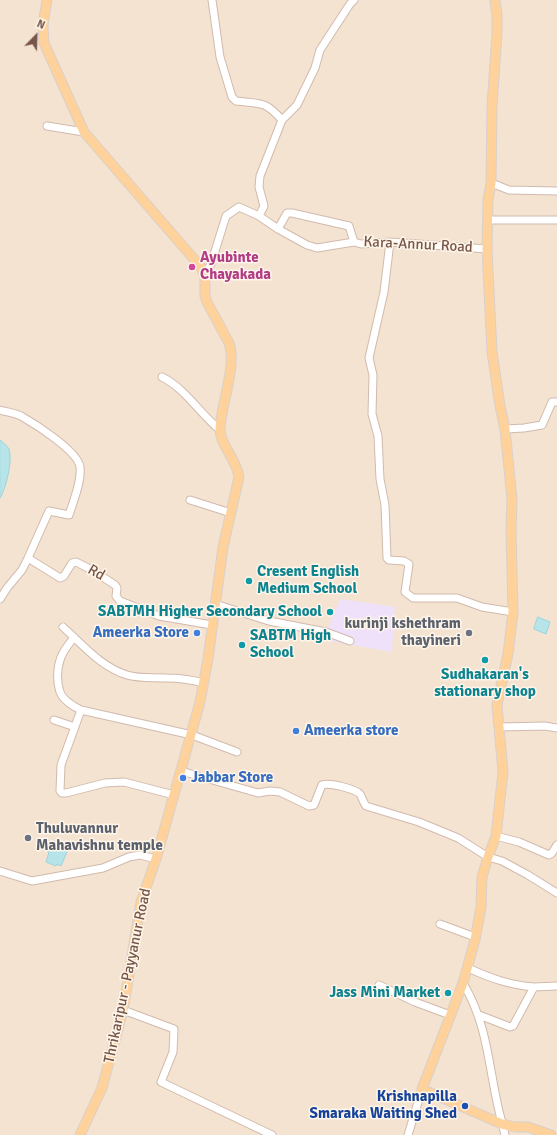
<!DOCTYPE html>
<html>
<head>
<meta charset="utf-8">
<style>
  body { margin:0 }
  #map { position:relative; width:557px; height:1135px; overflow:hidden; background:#fdf2e4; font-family:Signika,sans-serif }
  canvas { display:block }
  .north { position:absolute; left:16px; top:16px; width:40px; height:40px; -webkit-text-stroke:3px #fff6eb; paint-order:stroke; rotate:23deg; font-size:11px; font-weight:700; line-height:16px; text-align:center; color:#775648 }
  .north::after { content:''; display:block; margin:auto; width:14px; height:18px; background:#775648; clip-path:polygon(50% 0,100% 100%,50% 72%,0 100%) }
</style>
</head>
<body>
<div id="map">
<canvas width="557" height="1135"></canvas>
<div class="north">N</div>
</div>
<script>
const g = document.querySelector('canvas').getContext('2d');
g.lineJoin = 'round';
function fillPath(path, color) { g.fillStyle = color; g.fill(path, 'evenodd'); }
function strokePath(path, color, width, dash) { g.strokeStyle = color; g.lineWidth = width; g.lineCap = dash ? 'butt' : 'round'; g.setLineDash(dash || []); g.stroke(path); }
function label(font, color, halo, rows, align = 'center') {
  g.font = font + ' Signika,sans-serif'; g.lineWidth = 3; g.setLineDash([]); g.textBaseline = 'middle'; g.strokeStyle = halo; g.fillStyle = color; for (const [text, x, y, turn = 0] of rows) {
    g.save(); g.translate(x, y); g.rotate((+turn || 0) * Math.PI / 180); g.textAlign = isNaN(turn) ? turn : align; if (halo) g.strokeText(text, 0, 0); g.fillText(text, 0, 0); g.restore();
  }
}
const residential = new Path2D(`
  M0,0H557V1135H0Z`);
const education = new Path2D(`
  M340,599L395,607L392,652L323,640Z`);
const water = new Path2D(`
  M0,440C3,442 7,446 9,449C13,460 6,489 0,498Z
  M538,617L550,622L546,634L534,629Z
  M54,841L69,847L61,866L57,864L56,866L46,862L49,852L47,851L50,842L53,843Z`);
const minor = new Path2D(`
  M212,0L220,57L232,97L236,101C261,104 264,100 282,120L297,105L315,68L320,50L350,4L354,0
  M47,126L84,132
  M491,183L509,190L557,191
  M259,216L264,206L259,187L260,176L282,120
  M488,220H557
  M278,229L307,245L317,248L354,242
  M390,242L384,292L369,358L373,375L372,414L378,436L380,479L385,505L387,558L389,560L404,561L409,564L405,592L413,598H457L482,607L513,612
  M205,275L211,264L226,216L239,207L259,216L278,229L287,213H292L349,226L354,242L361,244L390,242L487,249
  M162,377C186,389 199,413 220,430
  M0,410C7,412 15,413 21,416C35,424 78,451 80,467C82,481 73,502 69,515L49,511L28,558
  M505,429L524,428L542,425L552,402H557
  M190,500L231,513
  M0,599L7,588L22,570L28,558L60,578L64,576L72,563L76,562L92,570L115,585L117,588L116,596L120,601L159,616L212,625
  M215,604L269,621L326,632L350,641
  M63,627C83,645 101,667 127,675C140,679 154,677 167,678C180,678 192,680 204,683
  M74,637C71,642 66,647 63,653C57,664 56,680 60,692C63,700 74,707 81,710
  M54,720L75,727
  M499,727L545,726L557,728
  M181,771L258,793L270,791L280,792L309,806L314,805L322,785C329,782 355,789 360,794C362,797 363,802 366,806L419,822L458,838L488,857L502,861L528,875L557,893
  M174,795L124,782L105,783L66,793H62L60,791L61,765L81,710L192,735L237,752
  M496,836L519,842L549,855L552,853L557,845
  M0,871L32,881L103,868L129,857L140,855L156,859
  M440,924L475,937
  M468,968C490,978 509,985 534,987
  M463,983C488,1025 488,1065 499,1111C501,1119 503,1127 505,1135
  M379,985L415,1002L450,1015
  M123,1010L174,1029L173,1052L161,1082L272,1135
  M479,1015L510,1027L513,1026L534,987L557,986
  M408,1135L422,1089`);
const major = new Path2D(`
  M47,0L43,25L44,43L84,132L200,266L205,275V296L207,302L229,343C237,365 221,405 220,429C219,443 237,460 239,477L223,547L208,659L200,702L156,859L141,902L123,1010L102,1088L80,1135
  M495,0L497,16V33L492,106L491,183L488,200L487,249L492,352L500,406L505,429L512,499L511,530L513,612L508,654L497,705L503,772L496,836L488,857L482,877L481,907L475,940L463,983L422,1089L502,1124L515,1127H528L551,1135`);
const markers = [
  [192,267,4,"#d1479c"],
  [249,581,4,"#0f9aa8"],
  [330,612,4,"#0f9aa8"],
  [197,633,4,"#3f7fe0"],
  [469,633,4,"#6b7280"],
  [242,645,4,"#0f9aa8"],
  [485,660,4,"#0f9aa8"],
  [296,731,4,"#3f7fe0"],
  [183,778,4,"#3f7fe0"],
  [28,838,4,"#6b7280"],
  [448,993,4,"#0f9aa8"],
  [465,1106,4,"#1a4fb4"]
];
const streetNames = [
  ["Kara-Annur Road",418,245,3],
  ["Rd",96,573,30],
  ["Thrikaripur - Payyanur Road",128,976,-78]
];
const hotelNames = [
  ["Ayubinte",200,258],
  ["Chayakada",200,275]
];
const cultureNames = [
  ["Cresent English",257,572],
  ["Medium School",257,589],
  ["SABTMH Higher Secondary School",322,612,"right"],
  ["SABTM High",250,636],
  ["School",250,653],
  ["Sudhakaran's",485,675,"center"],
  ["stationary shop",485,692,"center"],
  ["Jass Mini Market",440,993,"right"]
];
const worshipNames = [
  ["kurinji kshethram",461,624],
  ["thayineri",461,641],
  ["Thuluvannur",36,829,"left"],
  ["Mahavishnu temple",36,846,"left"]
];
const shopNames = [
  ["Ameerka Store",189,633,"right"],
  ["Ameerka store",304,731],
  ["Jabbar Store",191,778]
];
const transitNames = [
  ["Krishnapilla",457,1097],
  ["Smaraka Waiting Shed",457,1114]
];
fillPath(residential, '#f5e3d2');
fillPath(education, '#efe1f9');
fillPath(water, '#b7e4e8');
strokePath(water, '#9dd4da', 1);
strokePath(minor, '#d1baac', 9);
strokePath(major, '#d9d0cc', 11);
strokePath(minor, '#fff', 7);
strokePath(major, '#fed29a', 9);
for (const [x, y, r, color] of markers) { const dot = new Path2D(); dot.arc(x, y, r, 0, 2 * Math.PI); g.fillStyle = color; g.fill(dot); strokePath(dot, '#fff6eb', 1.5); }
label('15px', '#775648', '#fff6eb', streetNames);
label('bold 15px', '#b23c85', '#fff6eb', hotelNames, 'left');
label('bold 15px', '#0d838f', '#fff6eb', cultureNames, 'left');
label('bold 15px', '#5b616d', '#fff6eb', worshipNames, 'right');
label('bold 15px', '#366cbe', '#fff6eb', shopNames, 'left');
label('bold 15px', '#164399', '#fff6eb', transitNames, 'right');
</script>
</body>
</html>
